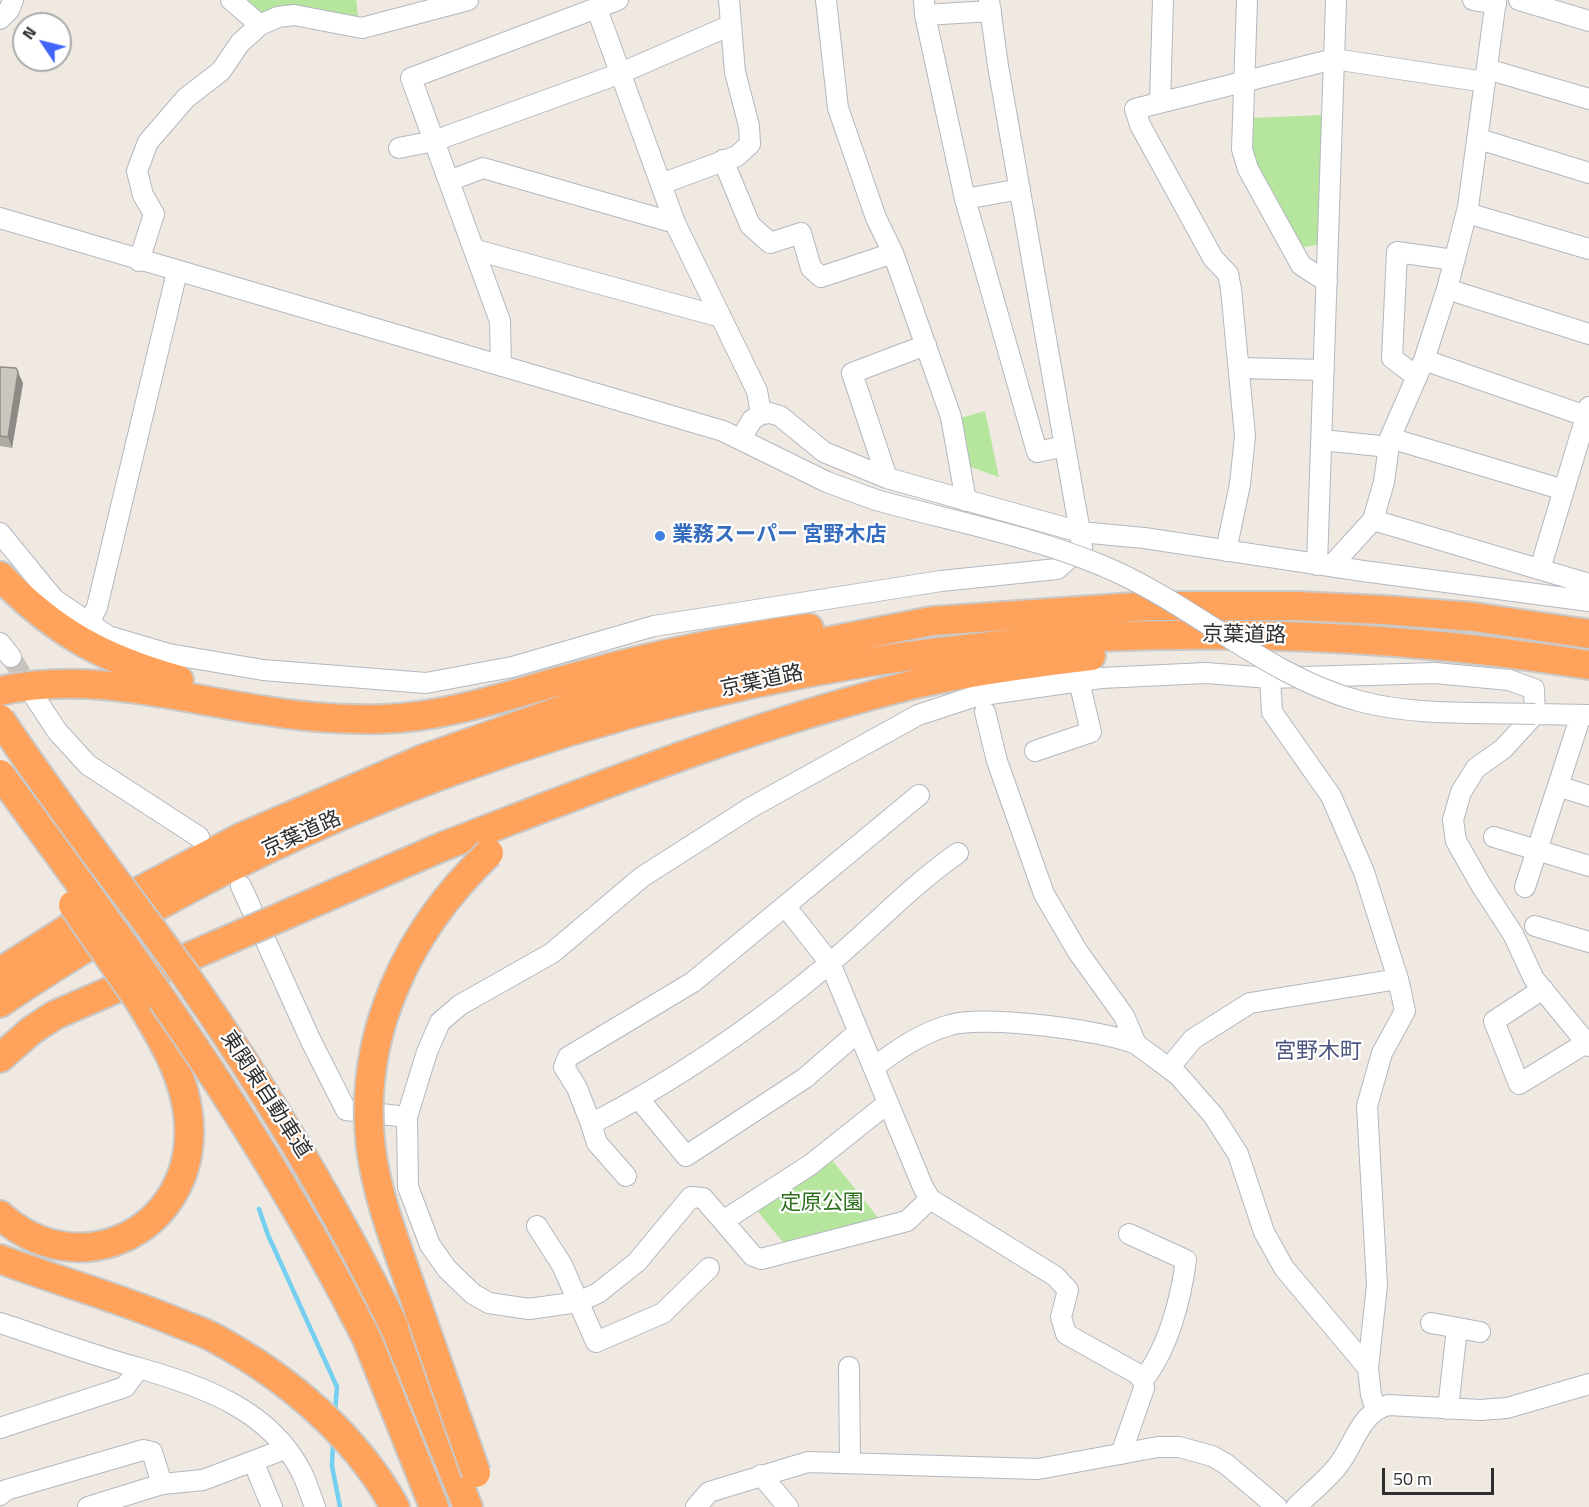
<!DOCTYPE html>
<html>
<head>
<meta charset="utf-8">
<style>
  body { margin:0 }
  #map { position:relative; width:1589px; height:1507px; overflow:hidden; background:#efe9e1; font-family:"Titillium Web",sans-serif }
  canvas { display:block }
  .north { position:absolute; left:12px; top:12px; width:60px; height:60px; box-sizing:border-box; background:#fff; border:2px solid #ababab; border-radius:50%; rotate:305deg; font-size:16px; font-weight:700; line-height:24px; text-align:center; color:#2e2e2e }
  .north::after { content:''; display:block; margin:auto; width:21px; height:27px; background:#4264fb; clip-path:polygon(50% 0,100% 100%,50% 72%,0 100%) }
  .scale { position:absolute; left:1382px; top:1468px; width:112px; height:27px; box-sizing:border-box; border:3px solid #2e2e2e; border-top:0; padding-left:8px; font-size:18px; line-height:21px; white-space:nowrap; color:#2e2e2e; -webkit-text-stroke:4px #fff; paint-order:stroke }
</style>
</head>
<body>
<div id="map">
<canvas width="1589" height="1507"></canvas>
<div class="north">N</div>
<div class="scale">50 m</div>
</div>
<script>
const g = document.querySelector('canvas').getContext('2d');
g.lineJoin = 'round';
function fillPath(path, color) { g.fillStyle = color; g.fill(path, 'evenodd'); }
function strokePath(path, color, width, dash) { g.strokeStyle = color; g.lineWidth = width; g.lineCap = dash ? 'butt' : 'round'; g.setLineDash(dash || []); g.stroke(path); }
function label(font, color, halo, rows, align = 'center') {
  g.font = font + ' "Titillium Web","Noto Sans JP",sans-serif'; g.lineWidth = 4.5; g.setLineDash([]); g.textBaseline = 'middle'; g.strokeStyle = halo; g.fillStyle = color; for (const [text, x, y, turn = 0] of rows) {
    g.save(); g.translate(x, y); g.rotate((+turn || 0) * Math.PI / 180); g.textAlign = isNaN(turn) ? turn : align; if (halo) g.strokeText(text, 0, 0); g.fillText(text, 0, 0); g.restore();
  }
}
const green = new Path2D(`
  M235,0H356L359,23L260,21Z
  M1322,115L1319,244L1300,248L1252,156L1250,118Z
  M985,411L999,477L968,466L957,419Z
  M831,1159L884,1225L786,1246L755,1208Z`);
const stream = new Path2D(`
  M259,1209L268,1235L337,1387L335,1412
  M333,1442L332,1466L340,1507`);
const minorTunnel = new Path2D(`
  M11,657L34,695`);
const minor = new Path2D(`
  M231,0L260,25
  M826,0L838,108L876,218L893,253L951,417L966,501
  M924,0L925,15L991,11
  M1247,0L1242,149L1248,169L1301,265L1327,282
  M1473,0L1496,4
  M1519,0L1589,21
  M597,9L675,223L757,391L761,414
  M925,15L965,199L1020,189
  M0,19L9,10L13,0
  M1487,69L1589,99
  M1160,102L1163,0
  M1479,139L1589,173
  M399,148L434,141L621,73L731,25
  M723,160L750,225L770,243L801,233L811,268L821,277L893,253
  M449,181L483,168L675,223
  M661,184L737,156L750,144L749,126L735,72L729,0
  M965,199L1037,452L1065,446
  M1467,213L1589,249
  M0,218L723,431L827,482L876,500
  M476,250L721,317
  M139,261L154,214L143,195L137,171L148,142L186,98L221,71L240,43L260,25L278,17L294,15L362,28L468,0
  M1447,289L1589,334
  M1424,360L1586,416
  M501,366L500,321L411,78L618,0
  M1240,368L1324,370
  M1417,377L1392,358L1397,252L1454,260
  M1390,438L1564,490
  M741,439L752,420L761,414L770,413L780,416L824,452L887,478L1080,532L1144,538L1363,571L1589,601
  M1322,440L1389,447
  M887,478L852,373L926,345
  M1373,520L1589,584
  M0,533L54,599L108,636L169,654L263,670L426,683L512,667L654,626L941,581L1057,569L1082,547L1080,532L998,66L989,0
  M1226,551L1240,484L1245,436L1231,289L1228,274L1213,258L1140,125L1135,109L1334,59L1485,82
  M1317,565L1336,0
  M1331,566L1373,520L1384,482L1390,438L1424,360L1447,289L1468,207L1496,0
  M1540,569L1589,407
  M88,625L97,607L177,272
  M0,643L11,657
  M1270,678L1272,712L1331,796L1364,872L1398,979L1405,1011L1382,1053L1367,1106L1377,1285L1368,1368
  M34,696L57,731L88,765L199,837
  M985,712L997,761L1044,894L1078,952L1124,1016L1136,1044L1178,1075L1213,1115L1238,1154L1264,1232L1284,1268L1368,1368L1371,1395L1376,1409
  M1535,714L1589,715
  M1035,751L1091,732L1079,681
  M1558,786L1589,796
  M919,795L693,982L568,1057L564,1067L577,1088L591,1124C678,1079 755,1026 830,963C873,927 912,885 958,853
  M1494,837L1589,866
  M241,886L310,1039L346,1110L407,1117
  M1525,887L1581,715
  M786,907L830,963L923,1187L930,1199L1055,1276L1068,1290L1061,1317L1066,1334L1136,1373L1143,1380L1144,1388L1121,1454
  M1535,926L1589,942
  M1543,989L1494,1021L1519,1084L1586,1043
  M874,1067C897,1050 921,1033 950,1025C983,1015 1104,1030 1136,1044
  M1169,1068L1193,1039L1250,1003L1398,979
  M639,1099L686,1156L805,1078L858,1032
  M888,1103L810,1165L723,1221L703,1198L691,1197L637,1262L598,1293L578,1302L529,1309L489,1303L473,1294L447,1269L430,1245L408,1187L407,1117L427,1052L440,1022L460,1005L552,953L642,877L750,808L918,715L976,696L1101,678L1206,673L1270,678L1435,673L1509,680L1534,689L1535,714L1503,749L1476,768L1461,792L1453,820L1456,841L1481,885L1513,934L1534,979L1589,1046
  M591,1124L597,1143L626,1176
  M723,1221L753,1256L761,1259L907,1221L930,1199
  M537,1226L562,1265L596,1342L663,1313L709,1268
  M1129,1234L1186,1260C1181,1299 1168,1349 1143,1380
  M0,1323C46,1338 92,1355 139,1368C201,1386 270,1409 302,1473C307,1484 311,1496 315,1507
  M1431,1323L1480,1332
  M849,1367L850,1462
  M1448,1409L1457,1328
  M0,1428L125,1387L139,1368
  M253,1461L272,1507
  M761,1475L788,1507
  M0,1495L6,1490L143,1450L152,1452L162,1484
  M88,1507L162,1484L203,1480L285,1449
  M696,1507L709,1492L808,1462L1038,1469L1158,1447H1179L1212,1456L1226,1464L1277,1507
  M1296,1507C1309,1494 1324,1482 1336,1468C1355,1446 1358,1414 1388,1405L1480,1410L1507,1408L1589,1384`);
const highway = new Path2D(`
  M0,576C55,633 104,659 179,680
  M0,691C87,671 174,697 261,710C301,717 343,720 383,719C452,717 516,692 582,675C657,655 732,638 809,628
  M444,846C598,787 751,725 911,685C970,671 1031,663 1091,656
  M0,972L66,930L242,837L423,759L613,692L814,644L932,621L1149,606H1297L1384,610L1474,617L1589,634
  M0,1003C278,814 606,694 939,652C992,646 1044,639 1097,637C1261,630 1428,639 1589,665
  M0,1058L32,1030L55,1015L214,946
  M0,1215C79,1287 194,1231 189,1125C187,1079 162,1038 138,999
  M0,1259C58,1281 119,1298 176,1322C190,1328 205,1332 218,1340C289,1379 356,1436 395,1507
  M394,1326L468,1507
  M367,1339L434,1507`);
const minorBridge = new Path2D(`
  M876,500C952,521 1031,536 1103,566C1192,603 1264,675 1359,701C1414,716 1477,712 1535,714`);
const highwayBridge = new Path2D(`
  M0,719C58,807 124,890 186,976C266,1090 333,1201 394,1326
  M0,774C135,958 264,1134 367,1339
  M73,905L138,999
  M214,946L444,846
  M476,1473C456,1416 436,1359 416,1302C399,1252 378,1202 371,1149C357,1035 408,930 489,853`);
const wall = new Path2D(`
  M0,367L23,383L12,448L0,446Z`);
const shadedWall = new Path2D(`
  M18,372L23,383L12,448L8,437Z`);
const building = new Path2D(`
  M0,367L16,368L18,372L8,437L0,436Z`);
const markers = [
  [660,536,6,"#3f7fe0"]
];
const shopNames = [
  ["業務スーパー 宮野木店",672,536]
];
const streetNames = [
  ["京葉道路",1244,636,1],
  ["京葉道路",762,682,-12],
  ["京葉道路",302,835,-24],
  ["東関東自動車道",265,1095,57]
];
const parkNames = [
  ["定原公園",822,1204]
];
const neighbourhoodNames = [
  ["宮野木町",1318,1053]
];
fillPath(green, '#b6e59e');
strokePath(stream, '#75cff0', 4.5);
strokePath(minorTunnel, '#c8c4bd', 20, [20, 10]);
strokePath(minor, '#b4b7c1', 22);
strokePath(highway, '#c9c9c9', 32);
strokePath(minor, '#fff', 20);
strokePath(highway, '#ffa35c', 28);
strokePath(minorBridge, '#b4b7c1', 22, []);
strokePath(highwayBridge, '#c9c9c9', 32, []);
strokePath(minorBridge, '#fff', 20);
strokePath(highwayBridge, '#ffa35c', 28);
fillPath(wall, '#afaba4');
fillPath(shadedWall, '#8e8b86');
fillPath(building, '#cbc7bf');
strokePath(building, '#8e8b86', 1.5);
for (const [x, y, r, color] of markers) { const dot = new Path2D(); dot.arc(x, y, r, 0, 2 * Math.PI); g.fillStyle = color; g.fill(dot); strokePath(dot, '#fff', 2); }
label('bold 21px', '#366cbe', '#fff', shopNames, 'left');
label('21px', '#2e2e2e', '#fff', streetNames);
label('21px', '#2c6e1b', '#fff', parkNames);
label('22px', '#4d5680', '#fff', neighbourhoodNames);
</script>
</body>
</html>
